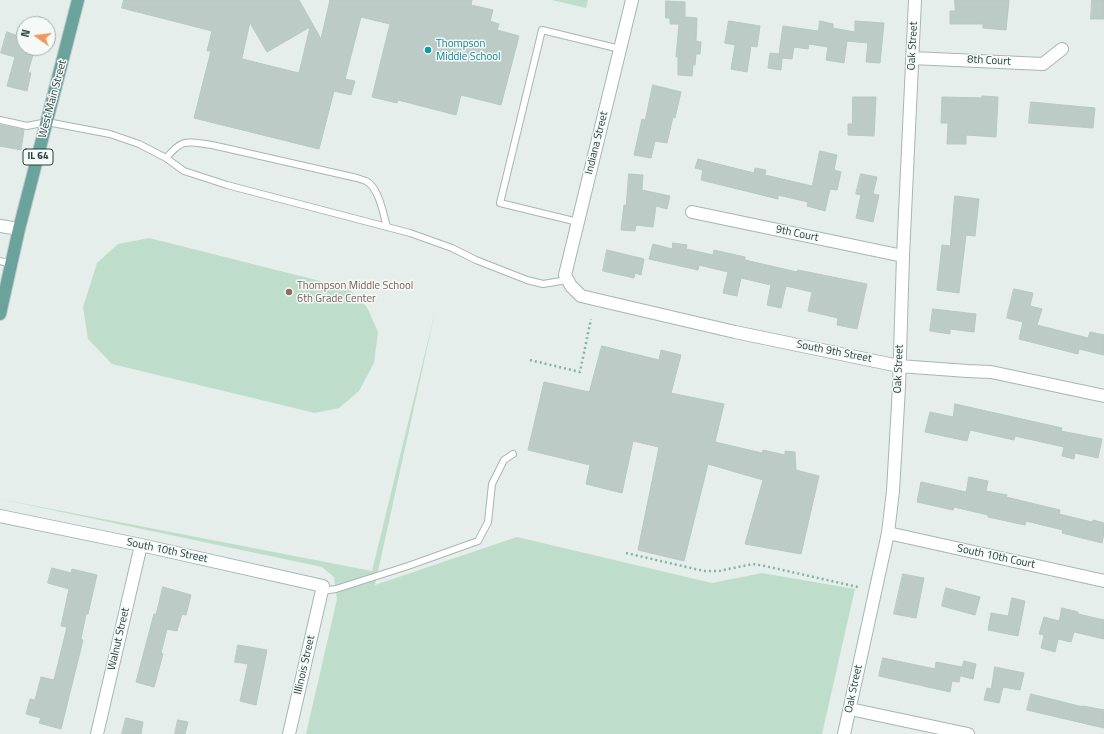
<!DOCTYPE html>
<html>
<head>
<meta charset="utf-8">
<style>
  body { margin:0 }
  #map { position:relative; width:1104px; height:734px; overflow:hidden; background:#e5eeeb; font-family:"Titillium Web",sans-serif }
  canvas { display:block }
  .north { position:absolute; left:16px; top:16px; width:40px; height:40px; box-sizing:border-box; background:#f5faf8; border:1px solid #a1afad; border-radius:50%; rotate:284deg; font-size:11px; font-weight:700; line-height:16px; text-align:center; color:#243f3c }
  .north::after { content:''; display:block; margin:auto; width:14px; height:18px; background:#f09760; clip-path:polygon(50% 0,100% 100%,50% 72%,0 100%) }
</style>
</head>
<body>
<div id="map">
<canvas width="1104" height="734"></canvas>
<div class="north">N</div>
</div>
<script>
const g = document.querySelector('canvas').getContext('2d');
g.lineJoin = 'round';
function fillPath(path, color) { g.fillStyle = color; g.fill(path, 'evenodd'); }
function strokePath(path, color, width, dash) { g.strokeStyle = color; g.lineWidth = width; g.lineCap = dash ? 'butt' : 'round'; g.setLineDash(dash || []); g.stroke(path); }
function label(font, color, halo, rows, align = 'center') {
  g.font = font + ' "Titillium Web",sans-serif'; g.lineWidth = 3; g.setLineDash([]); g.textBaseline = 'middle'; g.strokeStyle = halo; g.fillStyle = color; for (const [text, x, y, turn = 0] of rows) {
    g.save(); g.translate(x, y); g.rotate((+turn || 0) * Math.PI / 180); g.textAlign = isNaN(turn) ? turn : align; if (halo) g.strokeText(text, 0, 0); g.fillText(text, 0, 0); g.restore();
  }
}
const green = new Path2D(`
  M552,0H588L586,8Z
  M149,238L348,288L367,307L378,332L374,363L359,391L339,408L315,413L112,364L88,339L83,307L97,263L118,244Z
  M435,312L375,585L517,537L712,583L762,573L855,589L822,734H306L337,599L334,577L322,567L0,499L372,571Z`);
const building = new Path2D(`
  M124,0H299L321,39L330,0H472L471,5L493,10L490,21L499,24L497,30L519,36L501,105L461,95L456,115L398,100L397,103L372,97L390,24L361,17L345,79L355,81L351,95L334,91L319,149L194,118L211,51H207L212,31L122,8ZM250,23L267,52L310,27L299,73L242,59Z
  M955,0H1009L1006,30L983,28V24H950V11H955Z
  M1092,0H1104V19H1091Z
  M666,1L685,2V17L697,18L696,41L701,42L700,54H696L695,65H693L692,76L678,75V57H676L679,24H670V18H666Z
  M729,21L760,26L757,47L751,46L747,72L731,69L735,45L725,43Z
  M820,21L833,24V28L855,32V21L884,23L880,63L866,62L868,43L847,41L844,63L826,60L828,47L809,44L808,49L794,47L792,59L782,58L781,70L768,68L770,53L779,54L783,26L818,31Z
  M7,32L18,36L17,42L24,44V48H35L28,72L31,73L27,91L7,86L15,57L1,53Z
  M653,85L681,92L675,118L673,117L667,143L655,141L651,158L634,155L642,119L645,120Z
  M982,96L998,97L996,137L966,135V144H947L948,123H941L942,97L982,98Z
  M853,97H876L874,136L848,135V124H852Z
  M1031,102L1095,108L1093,128L1029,123Z
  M0,125L24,130L21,150L0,146Z
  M820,151L837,155L834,170L841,172L837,190L830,189L825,211L807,206L808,202L778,195V199L701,180L703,170L695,168L698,159L754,173L755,168L766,170L765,175L812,186Z
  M629,174L643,175L642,190L670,196L667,209L656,206L653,227L636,225L635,231L621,230L624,205H626Z
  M861,174L877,177L873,194L879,195L873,222L856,218L861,195L856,194Z
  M955,196L979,199L975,236L966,235L959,293L937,290L942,245L950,246Z
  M673,243L687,245L686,249L713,255L714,250L745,257V260L797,272L798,270L867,284L857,329L837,325L838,318L808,311L812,292L786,286L781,308L767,305L771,285L741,278L737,296L723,293L728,272L699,265L698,270L649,259L653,244L672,249Z
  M607,250L644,259L641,275L635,273L634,278L603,271Z
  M1014,289L1033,293L1030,306L1042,309L1037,325L1088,338L1090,332L1104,335V355L1079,349L1078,354L1019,339L1023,322L1007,318Z
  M933,309L976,314L974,332L950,329V334L930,331Z
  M602,346L659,360L661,350L681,355L671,393L724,404L715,442L762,453L763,450L785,455V451L795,452L796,470L819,476L801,554L745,544L763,480L708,464L684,561L638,550L659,447L633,441L622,493L586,484L590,465L528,450L544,382L589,392Z
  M955,404L1062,428L1061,431L1102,439L1098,458L1075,453L1074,459L1062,456L1064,447L1015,436L1014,440L970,430L967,441L925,432L930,412L953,417Z
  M969,477L988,481L986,491L1007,495L1006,497L1060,510L1059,514L1092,522L1093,520L1104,523V533L1102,543L1062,533L1063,530L1026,521L1025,525L988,517V515L954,507L953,510L917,502L921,482L966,492Z
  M52,568L71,573L72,569L97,575L88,614H86L81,639L83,640L61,729L39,723L41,718L26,714L30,699L35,700L41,677L54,680L67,627L61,626L69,589L48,583Z
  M903,574L924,578L916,618L894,614Z
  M163,587L191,595L186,615L182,614L177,631L167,629L161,653L163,654L154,687L136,682L154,614H156Z
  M946,588L980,597L975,615L942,606Z
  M1012,598L1025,601L1018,636L988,630L991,613L1008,616Z
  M1062,608L1078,612V614L1104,620V639L1074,632L1071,642L1058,639L1055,652L1041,648L1044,635L1039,634L1044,617L1059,621Z
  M238,645L267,650L256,705L240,701L248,664L235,662Z
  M883,658L935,669L936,662L962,667L959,682L952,681L950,692L879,676Z
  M964,661L976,664L973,679L961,676Z
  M995,667L1024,673L1020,690L1003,687L999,703L984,700L987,688L991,689Z
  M1031,694L1083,707V706L1104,710V728L1027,710Z
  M126,718L143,722L141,734H122Z
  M178,720L188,722L185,734H175Z`);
const path = new Path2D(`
  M530,360L580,372L591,319
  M626,553L704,571H719L753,564L765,566L858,587`);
const lane = new Path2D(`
  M0,120L27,126L47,122L110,134L139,144L166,158L184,171L227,185L410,233L452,248L476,260L527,280L543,284L567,280
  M166,158C184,137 187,142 212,145L357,178C360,179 363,180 366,181C379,188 383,213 387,227
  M578,222L500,203L542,30L620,49
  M0,261L11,264
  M322,591L336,589L408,566L478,541L488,522L492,484L504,460L513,454`);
const street = new Path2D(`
  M632,0L565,275L571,286L581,296L735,332L899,366L967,371L991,372L1104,396
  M912,58L1043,64L1062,49
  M692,212L903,256
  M0,516L141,545L323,586L289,734
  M888,533L1104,581
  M850,709L968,734
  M97,734L141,545
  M844,734L888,533L893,491L899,387L903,256L915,0`);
const secondary = new Path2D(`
  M0,226L19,229`);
const primary = new Path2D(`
  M0,314L19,229L78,0`);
const markers = [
  [428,50,4,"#0f9aa8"],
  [289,292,4,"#8d6e63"]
];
const shields = [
  [38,157,30]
];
const shieldNames = [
  ["IL 64",38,157]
];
const cultureNames = [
  ["Thompson",436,44],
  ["Middle School",436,57]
];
const streetNames = [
  ["Oak Street",913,46,-87],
  ["8th Court",989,61,3],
  ["West Main Street",53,99,-75],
  ["Indiana Street",597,143,-76],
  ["9th Court",797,234,12],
  ["South 9th Street",834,352,11],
  ["Oak Street",899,369,-88],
  ["South 10th Street",167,551,12],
  ["South 10th Court",996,557,12],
  ["Walnut Street",119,639,-77],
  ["Illinois Street",305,665,-77],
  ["Oak Street",854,689,-78]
];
const educationNames = [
  ["Thompson Middle School",297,286],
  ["6th Grade Center",297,299]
];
fillPath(green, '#bedecb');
fillPath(building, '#bdcbc7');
strokePath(building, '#b7c7c3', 1);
strokePath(lane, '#a7b6b3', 8);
strokePath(street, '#a7b6b3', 14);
strokePath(secondary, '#a3b9b4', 14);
strokePath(primary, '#c2c9c8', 14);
strokePath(path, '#85b1a9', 2.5, [2, 3]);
strokePath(lane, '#fff', 6);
strokePath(street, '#fff', 12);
strokePath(secondary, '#fff', 12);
strokePath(primary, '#6aa39c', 12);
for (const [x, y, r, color] of markers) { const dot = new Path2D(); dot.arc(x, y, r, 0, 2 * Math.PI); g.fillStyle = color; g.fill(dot); strokePath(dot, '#f5faf8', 1.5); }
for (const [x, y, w] of shields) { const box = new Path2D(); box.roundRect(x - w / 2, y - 8, w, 16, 3); g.fillStyle = '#f5faf8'; g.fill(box); strokePath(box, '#243f3c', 1); }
label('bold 10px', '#243f3c', null, shieldNames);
label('11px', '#0d838f', '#f5faf8', cultureNames, 'left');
label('11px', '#243f3c', '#f5faf8', streetNames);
label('11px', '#785e54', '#f5faf8', educationNames, 'left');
</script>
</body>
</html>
